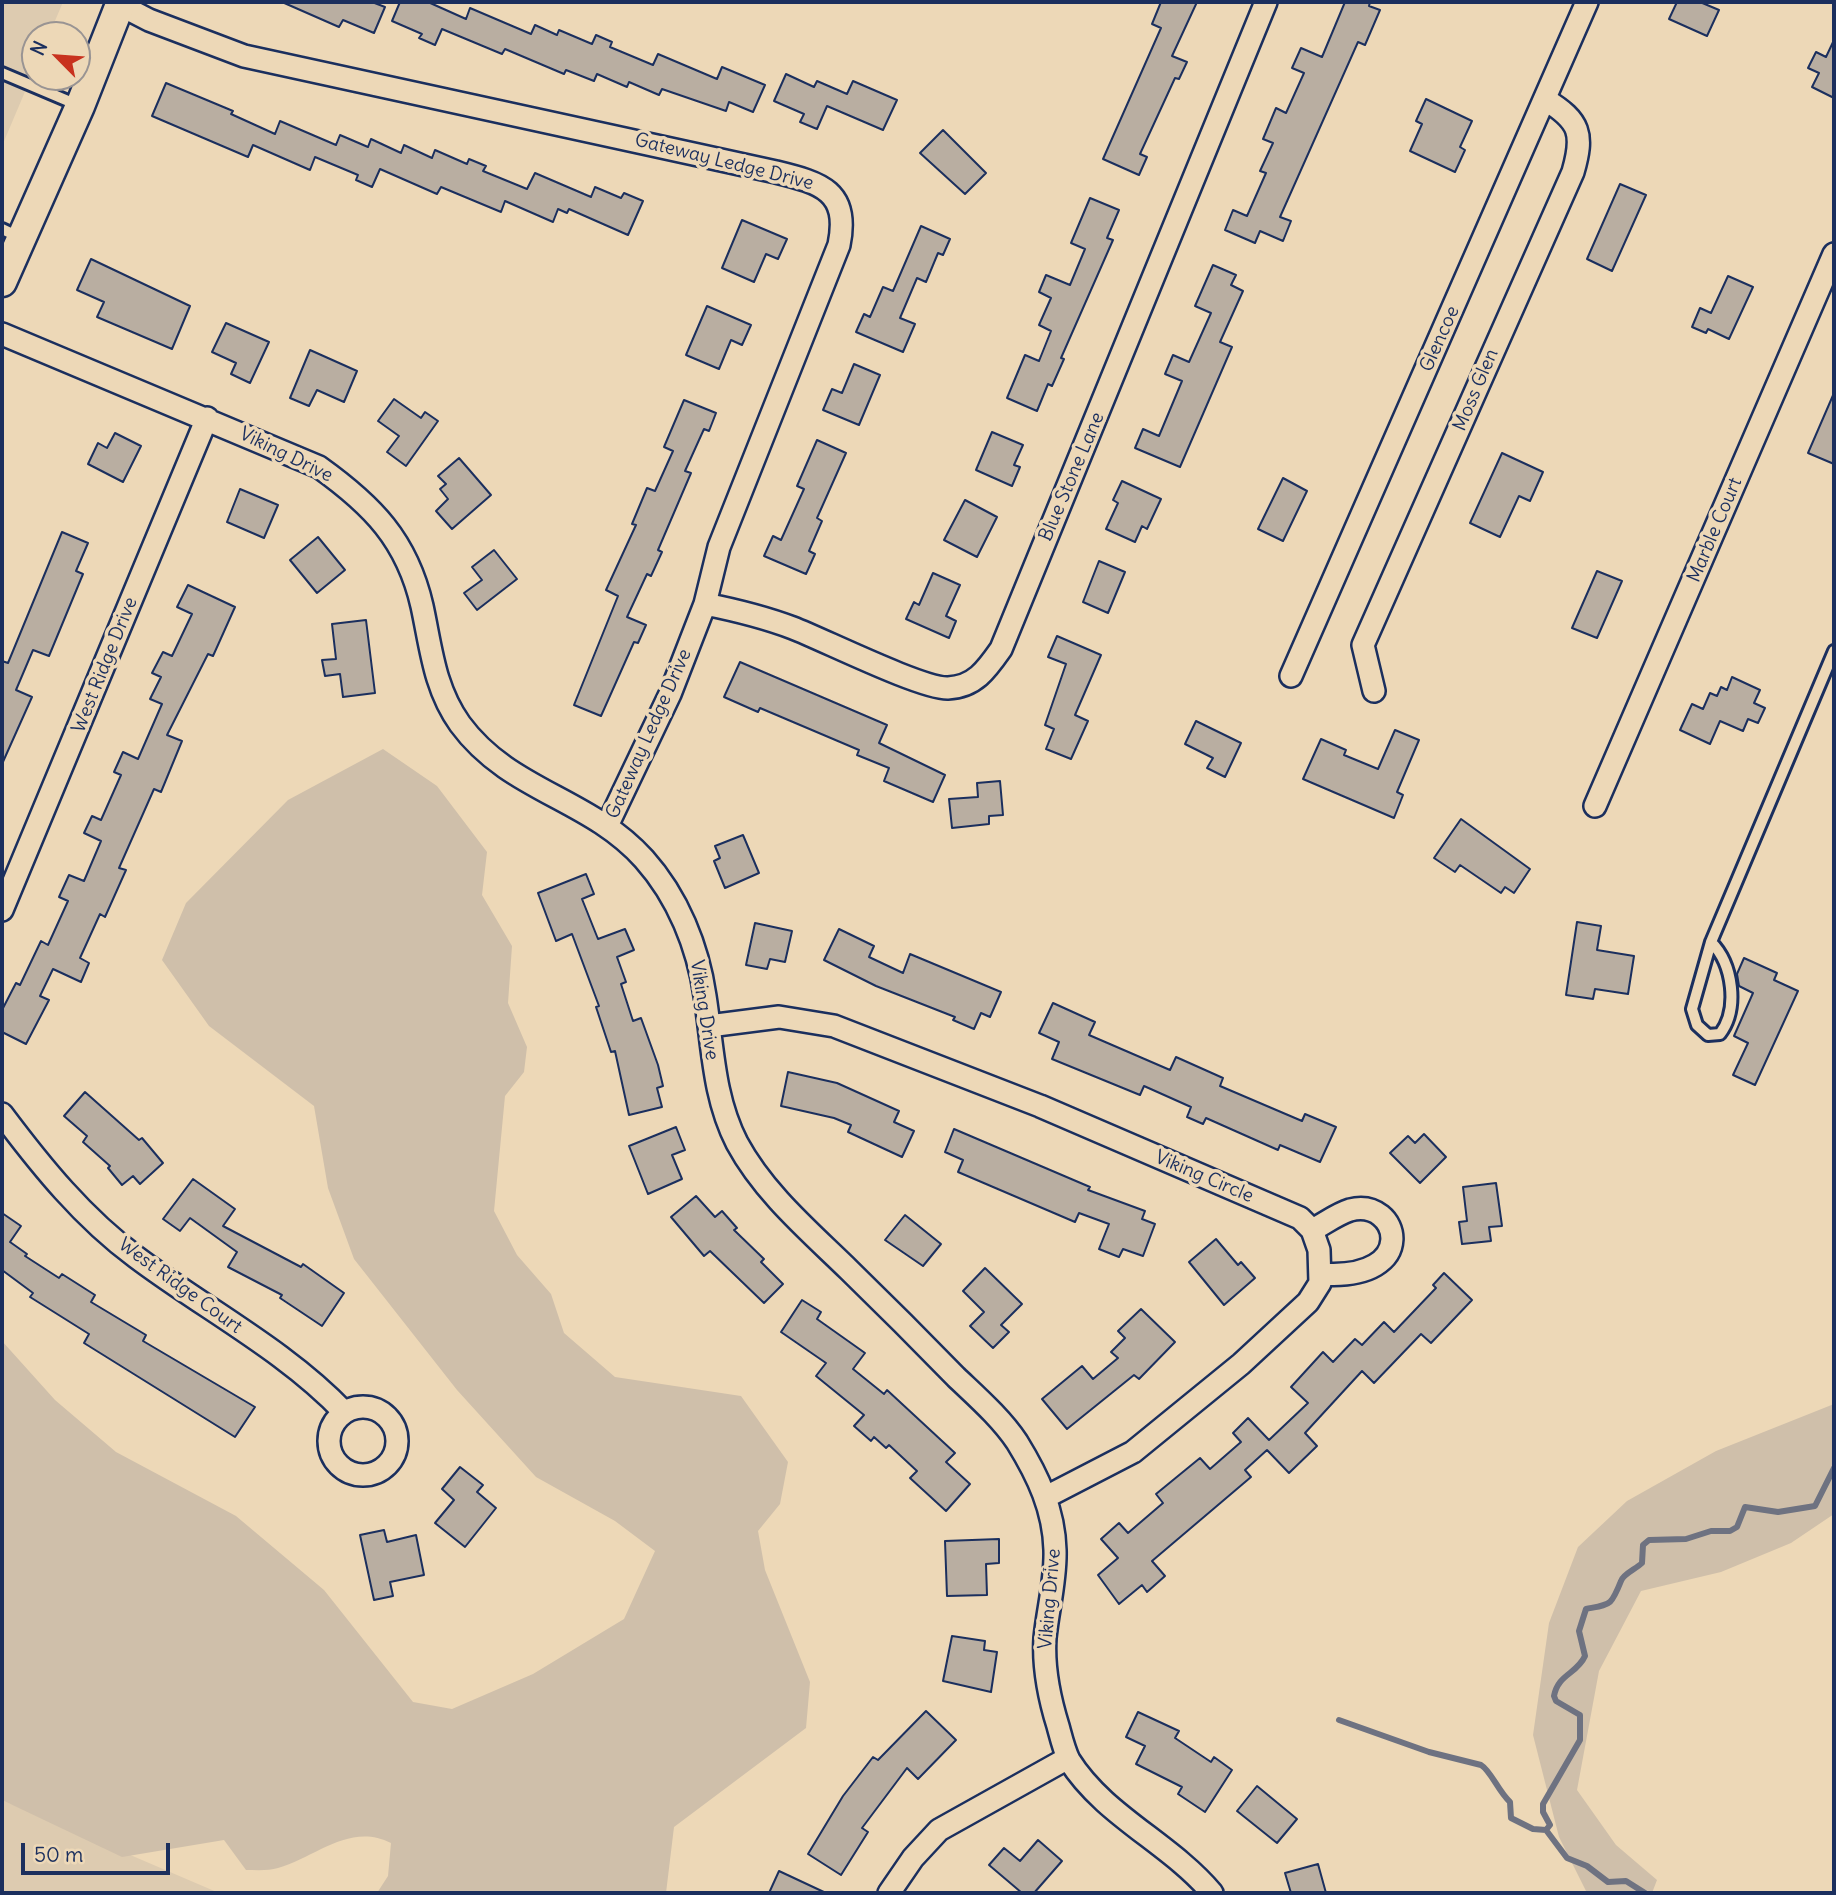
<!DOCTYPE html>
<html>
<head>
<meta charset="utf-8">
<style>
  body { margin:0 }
  #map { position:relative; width:1836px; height:1895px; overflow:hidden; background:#edd8b7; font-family:Delius,sans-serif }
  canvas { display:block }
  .frame { position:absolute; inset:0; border:4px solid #1b2f5e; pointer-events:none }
  .north { position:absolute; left:21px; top:21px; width:70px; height:70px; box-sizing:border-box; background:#edd8b7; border:2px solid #999493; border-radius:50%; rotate:295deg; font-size:19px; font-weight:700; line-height:28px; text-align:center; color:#1b2f5e }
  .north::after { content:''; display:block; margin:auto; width:24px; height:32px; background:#c8321e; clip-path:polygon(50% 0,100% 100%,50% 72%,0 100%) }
  .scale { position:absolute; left:21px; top:1843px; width:149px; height:32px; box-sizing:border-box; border:4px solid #1b2f5e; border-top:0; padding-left:9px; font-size:21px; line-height:24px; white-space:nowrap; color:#1b2f5e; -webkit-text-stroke:5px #edd8b7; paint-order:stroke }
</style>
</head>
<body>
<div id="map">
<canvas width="1836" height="1895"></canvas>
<div class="frame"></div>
<div class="north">N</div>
<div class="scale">50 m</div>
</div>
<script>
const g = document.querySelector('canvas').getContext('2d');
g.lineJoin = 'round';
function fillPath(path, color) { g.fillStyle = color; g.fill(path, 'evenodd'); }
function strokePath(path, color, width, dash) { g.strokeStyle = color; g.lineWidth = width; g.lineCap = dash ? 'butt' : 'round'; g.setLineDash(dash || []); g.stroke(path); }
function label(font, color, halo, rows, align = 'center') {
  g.font = font + ' Delius,sans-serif'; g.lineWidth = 7; g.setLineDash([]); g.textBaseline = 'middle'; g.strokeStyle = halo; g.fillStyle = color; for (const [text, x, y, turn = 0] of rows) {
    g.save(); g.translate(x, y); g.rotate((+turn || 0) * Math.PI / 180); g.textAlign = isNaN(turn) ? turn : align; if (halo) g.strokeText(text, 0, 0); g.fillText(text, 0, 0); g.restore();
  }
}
const built = new Path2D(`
  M2,2H63L49,35H35V68L2,146Z
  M2,1800L219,1893H2Z`);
const green = new Path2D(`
  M383,749L437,786L487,852L482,895L512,946L508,1003L527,1047L524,1072L505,1096L494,1211L517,1255L551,1294L564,1333L615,1377L741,1396L788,1462L780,1504L758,1531L765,1570L810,1682L806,1728L674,1827L666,1893H377L388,1876L391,1843C350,1822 316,1857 278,1868C269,1871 256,1870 246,1870L224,1840L122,1857L2,1800V1341L55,1400L116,1452L236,1516L324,1590L413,1702L452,1709L533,1674L624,1619L655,1551L615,1521L536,1477L457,1390L354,1259L328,1188L314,1106L209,1026L162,960L186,903L288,800Z
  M1834,1404V1514L1791,1543L1721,1572L1641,1591L1599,1671L1577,1790L1616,1845L1657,1880L1652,1893H1587L1559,1837L1533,1735L1549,1623L1578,1547L1627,1501L1716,1451Z`);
const stream = new Path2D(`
  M1339,1720L1429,1752L1481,1765C1491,1771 1498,1791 1510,1802L1511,1818L1533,1829L1546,1830L1567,1858L1587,1866L1608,1882L1626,1881L1645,1893
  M1546,1830L1550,1825L1543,1812V1804L1580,1740V1715L1556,1701L1554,1696C1558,1674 1577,1674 1585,1656L1579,1631L1586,1609C1611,1604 1611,1606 1621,1581C1623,1574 1636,1569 1642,1563L1643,1545L1649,1540L1686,1539L1711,1531H1730L1737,1527L1745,1507L1778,1512L1815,1506L1834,1468`);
const building = new Path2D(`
  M282,2H372L385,7L374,33L343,20L339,27Z
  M400,2H428L466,19L470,8L531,34L535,25L557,35L559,30L592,44L596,35L612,42L610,47L653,65L658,54L717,79L722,67L765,85L753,112L729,102L726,111L662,89L659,95L629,82L627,87L597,74L594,81L566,70L564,74L505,49L502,54L442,29L435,45L419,38L422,34L392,21Z
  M1161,2H1197L1172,56L1187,62L1179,79L1175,78L1140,154L1147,157L1139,175L1103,159L1161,28L1152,24Z
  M1345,2H1370L1369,6L1380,10L1365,45L1358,42L1280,217L1291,221L1283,241L1260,231L1255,243L1225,230L1233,210L1247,216L1266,173L1260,171L1273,143L1263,139L1276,108L1286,113L1304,73L1292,68L1301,48L1322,57Z
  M1677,2H1700L1719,10L1707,36L1669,19Z
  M1834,40V98L1812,87L1819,73L1808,68L1816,52L1826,57Z
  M786,74L814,87L817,81L847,94L853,81L897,100L883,130L827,106L817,129L800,122L804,114L774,101Z
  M166,83L233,111L231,114L275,134L280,121L336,145L340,135L368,147L371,139L401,153L404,145L432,158L435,150L467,164L469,159L486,166L483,171L527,189L535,173L591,197L595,187L621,198L624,193L643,201L628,235L569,209L567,213L558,209L553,222L505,201L501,212L441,187L437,194L380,169L372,187L356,180L358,175L315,157L310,170L253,145L248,157L152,116Z
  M1426,99L1472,121L1460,147L1465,150L1455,172L1410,151L1422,124L1416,121Z
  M943,130L986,173L965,194L920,153Z
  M1620,184L1646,195L1612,271L1587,259Z
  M1090,198L1119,210L1107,238L1113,240L1061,358L1064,359L1052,386L1048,384L1037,411L1007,398L1025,355L1039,361L1051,331L1039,325L1051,298L1039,292L1046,275L1070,285L1085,249L1071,243Z
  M742,220L787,239L778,259L766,254L754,282L722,268Z
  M921,226L950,239L943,255L938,253L926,282L917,278L900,318L915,324L903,352L856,332L864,314L870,317L883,287L893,291Z
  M91,259L190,306L172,349L97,317L104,302L77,290Z
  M1213,265L1236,275L1231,285L1243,291L1220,342L1232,347L1180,467L1135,448L1143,429L1159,436L1182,381L1165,374L1173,355L1189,362L1211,313L1195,306Z
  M1728,276L1753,287L1729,339L1708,329L1706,333L1692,327L1700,308L1711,313Z
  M707,306L751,325L742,345L731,340L719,369L686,355Z
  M226,323L269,342L250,383L231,374L236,363L212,352Z
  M310,350L357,371L344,402L317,390L309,406L290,398Z
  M854,364L880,375L859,425L823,410L832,389L842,393Z
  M1834,393V464L1808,453Z
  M394,399L421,418L425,412L438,421L406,466L387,452L399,436L378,421Z
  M684,400L716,413L709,431L704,429L685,471L691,473L658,550L662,552L651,576L647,574L627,617L646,625L638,643L634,642L601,716L574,705L618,596L606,590L636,525L632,524L647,488L655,491L673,451L664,447Z
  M992,432L1023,445L1014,465L1020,467L1012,486L976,470Z
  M115,433L141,446L123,482L88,464L98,443L107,448Z
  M817,440L846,453L817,518L822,521L809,551L815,554L806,574L764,556L773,536L781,540L804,489L797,486Z
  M1502,453L1543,472L1530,501L1519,496L1500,537L1470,523Z
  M459,458L491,495L452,529L436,511L448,499L440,489L446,484L438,476Z
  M1283,478L1307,491L1283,541L1258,529Z
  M1122,481L1161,499L1147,529L1142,526L1135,542L1106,529L1118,503L1113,500Z
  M240,489L278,505L264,538L227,522Z
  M965,500L997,517L977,557L944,540Z
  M62,532L88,543L76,571L83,574L49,656L33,650L16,690L32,697L2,764V661L8,663Z
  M318,537L345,570L317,593L290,560Z
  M494,550L517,579L477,610L464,593L482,580L472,567Z
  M1099,561L1125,572L1108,613L1083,602Z
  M1597,571L1622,581L1597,638L1572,628Z
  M933,573L960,585L946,616L956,621L949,638L906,619L914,602L919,605Z
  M188,585L235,607L213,656L208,654L167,735L182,741L161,792L154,789L119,868L126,870L105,917L100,914L80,958L89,963L81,982L53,969L40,996L49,1000L26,1044L2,1032V1010L16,983L20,985L41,941L48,945L68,901L59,897L69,875L84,881L101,841L84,833L92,816L101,820L121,775L114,772L123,752L138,759L162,704L150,699L161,677L152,673L163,652L172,656L192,614L177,607Z
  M366,620L375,693L343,697L340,674L325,676L322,660L336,659L332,624Z
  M1057,636L1101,655L1075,715L1088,721L1071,759L1046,749L1054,729L1045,725L1066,664L1048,657Z
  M740,662L887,725L879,743L945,775L933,802L884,781L889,768L857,755L859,750L760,708L758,712L724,697Z
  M1732,677L1760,690L1754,703L1765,708L1758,723L1748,719L1743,731L1720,721L1710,744L1680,730L1692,704L1703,709L1710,693L1717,696L1721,687L1727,690Z
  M1196,721L1241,743L1225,777L1207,768L1213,758L1185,744Z
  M1395,730L1419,740L1397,792L1403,795L1394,818L1303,779L1321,739L1346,750L1344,755L1378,769Z
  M1000,781L1003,815L989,816V824L952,828L949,799L978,797L977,783Z
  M1461,819L1530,869L1514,893L1505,887L1501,893L1460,865L1455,872L1434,858Z
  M743,835L759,873L725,888L714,861L720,858L715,846Z
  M586,874L594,894L582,899L598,939L625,929L634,950L617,957L626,982L621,984L633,1021L641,1018L658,1065L663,1086L657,1088L662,1107L629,1115L615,1051L611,1052L596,1007L599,1006L572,934L556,941L538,893Z
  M1577,922L1601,926L1597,950L1634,956L1628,994L1595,989L1593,999L1566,995Z
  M755,923L792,931L785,962L770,959L767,969L746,965Z
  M839,929L874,946L869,957L903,973L910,954L1001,992L990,1017L981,1013L974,1029L953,1020L955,1017L876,986L824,960Z
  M1744,958L1777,973L1774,980L1798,991L1755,1085L1733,1075L1748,1043L1734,1036L1753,993L1739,986L1737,974Z
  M1053,1003L1095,1022L1089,1035L1170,1070L1176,1057L1223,1078L1220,1086L1302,1121L1305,1114L1336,1127L1320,1162L1280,1145L1278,1150L1206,1118L1203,1124L1187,1117L1191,1107L1144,1086L1140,1095L1052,1059L1059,1042L1039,1033Z
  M788,1072L837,1083L899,1111L894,1122L914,1131L902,1157L848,1132L851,1125L834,1118L781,1106Z
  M85,1092L139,1140L142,1138L163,1163L140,1184L133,1176L122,1185L108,1168L110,1166L83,1142L87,1136L64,1116Z
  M676,1127L685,1150L672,1155L682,1179L648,1194L629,1146Z
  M954,1129L1090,1187L1088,1190L1145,1211L1142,1219L1155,1224L1143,1256L1123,1249L1119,1257L1099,1249L1109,1224L1079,1213L1075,1222L958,1172L963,1160L945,1152Z
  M1424,1134L1446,1157L1420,1183L1390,1153L1408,1136L1415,1143Z
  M193,1179L235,1209L223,1226L301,1267L303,1264L344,1293L322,1326L280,1298L282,1295L228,1267L237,1252L190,1218L180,1231L163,1219Z
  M1496,1183L1502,1226L1489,1227L1491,1241L1462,1244L1459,1222L1467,1221L1463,1187Z
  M696,1196L715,1217L722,1211L737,1228L734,1230L764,1259L761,1262L783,1284L764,1303L710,1251L704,1256L671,1217Z
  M2,1213L21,1226L10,1242L27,1254L25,1256L59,1278L62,1274L95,1295L91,1302L146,1335L143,1341L255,1407L235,1437L84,1343L89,1334L30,1297L33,1293L2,1270Z
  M905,1215L941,1244L923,1266L885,1240Z
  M1216,1239L1238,1265L1241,1262L1255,1278L1224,1305L1189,1262Z
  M985,1268L1022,1304L1001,1325L1009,1332L993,1348L970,1326L984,1312L963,1291Z
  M1444,1273L1472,1300L1431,1343L1421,1334L1374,1383L1362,1371L1305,1433L1317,1446L1289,1473L1267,1450L1245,1470L1251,1477L1152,1561L1165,1576L1147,1592L1142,1585L1119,1604L1098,1575L1118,1558L1101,1539L1119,1523L1128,1533L1163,1503L1156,1494L1200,1458L1210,1469L1241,1442L1233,1433L1248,1418L1269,1440L1308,1403L1291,1387L1323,1352L1333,1362L1355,1339L1362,1345L1384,1322L1394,1332L1436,1288L1433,1285Z
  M802,1300L821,1312L817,1319L865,1353L853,1369L884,1394L887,1390L955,1453L946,1462L970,1484L946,1511L910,1478L917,1471L889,1445L886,1448L874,1437L871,1441L854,1426L864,1415L816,1376L826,1363L781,1332Z
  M1141,1309L1175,1342L1139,1379L1134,1375L1067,1429L1042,1399L1082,1366L1093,1379L1118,1358L1111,1352L1125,1338L1118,1331Z
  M460,1467L483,1485L477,1492L496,1508L465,1547L435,1523L454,1500L442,1489Z
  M384,1530L387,1542L416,1535L424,1575L390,1582L393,1596L374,1600L360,1535Z
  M999,1539V1563L986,1564L987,1595L947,1596L945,1541Z
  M952,1636L985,1641L984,1650L997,1652L991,1692L943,1681Z
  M926,1711L956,1740L918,1779L907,1768L862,1828L868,1832L841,1875L808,1854L843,1796L873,1757L878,1760Z
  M1138,1712L1179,1731L1175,1738L1211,1762L1214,1757L1232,1770L1205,1812L1178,1794L1182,1787L1136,1764L1145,1746L1126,1737Z
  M1257,1786L1297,1819L1277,1843L1237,1811Z
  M1038,1840L1062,1861L1034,1893H1022L989,1865L1004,1848L1020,1861Z
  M1318,1864L1326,1893H1291L1285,1873Z
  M779,1871L826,1893H769Z`);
const lane = new Path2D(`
  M2,73L80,106
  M2,229L21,238
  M1711,942C1733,964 1739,1009 1720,1034L1708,1035L1697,1025L1692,1009L1711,942L1834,651`);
const street = new Path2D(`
  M120,5L149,20L244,56L776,172C821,183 850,191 839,245L719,547L705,604L670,694L607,826
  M2,334L319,467C372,505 407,540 422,606C431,647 434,688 460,724C510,792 588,797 644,859C678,897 698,947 705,996C713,1047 713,1096 737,1143C764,1193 809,1231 849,1270C885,1305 921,1341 956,1377C977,1397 1001,1418 1017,1442C1038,1476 1054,1510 1055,1550C1056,1580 1048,1608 1045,1638C1043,1669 1049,1697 1058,1726C1061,1737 1064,1750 1069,1760C1104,1816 1170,1843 1212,1893
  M705,604C735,610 764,617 793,628C824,640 922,689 948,688C975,687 987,669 1001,649L1266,2
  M1291,676L1587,2
  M1374,691L1363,645L1573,172C1584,134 1580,121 1546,100
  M1595,806L1834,254
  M2,910L207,418
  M709,1026L779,1017L834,1026L1040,1106L1300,1218L1312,1230L1319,1250L1320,1283L1308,1302L1241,1364L1133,1452L1046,1497
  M2,1114C41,1166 83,1218 136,1257C205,1309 285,1350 344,1412
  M1312,1230C1324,1224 1337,1214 1350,1210C1400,1197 1421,1281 1322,1274
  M329 1441a34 34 0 1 1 68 0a34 34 0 1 1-68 0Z
  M889,1893L913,1858L939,1830L1068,1758`);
const secondary = new Path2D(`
  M2,282L80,106L121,2`);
const streetNames = [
  ["Gateway Ledge Drive",724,162,14],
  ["Glencoe",1440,339,-66],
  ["Moss Glen",1476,390,-67],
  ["Viking Drive",286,455,26],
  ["Blue Stone Lane",1072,477,-67],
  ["Marble Court",1715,530,-67],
  ["West Ridge Drive",105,665,-68],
  ["Gateway Ledge Drive",649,734,-66],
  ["Viking Drive",704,1010,81],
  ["Viking Circle",1204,1177,23],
  ["West Ridge Court",180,1286,36],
  ["Viking Drive",1050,1599,-85]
];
fillPath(built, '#ddcbb0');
fillPath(green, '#cfbfaa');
strokePath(stream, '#6e7281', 6);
fillPath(building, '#b9aea1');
strokePath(building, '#1b2f5e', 2);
strokePath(lane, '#1b2f5e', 16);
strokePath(street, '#1b2f5e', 26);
strokePath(secondary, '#1b2f5e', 33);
strokePath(lane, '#edd8b7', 10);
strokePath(street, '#edd8b7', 21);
strokePath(secondary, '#edd8b7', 28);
label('19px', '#1b2f5e', '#edd8b7', streetNames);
</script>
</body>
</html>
